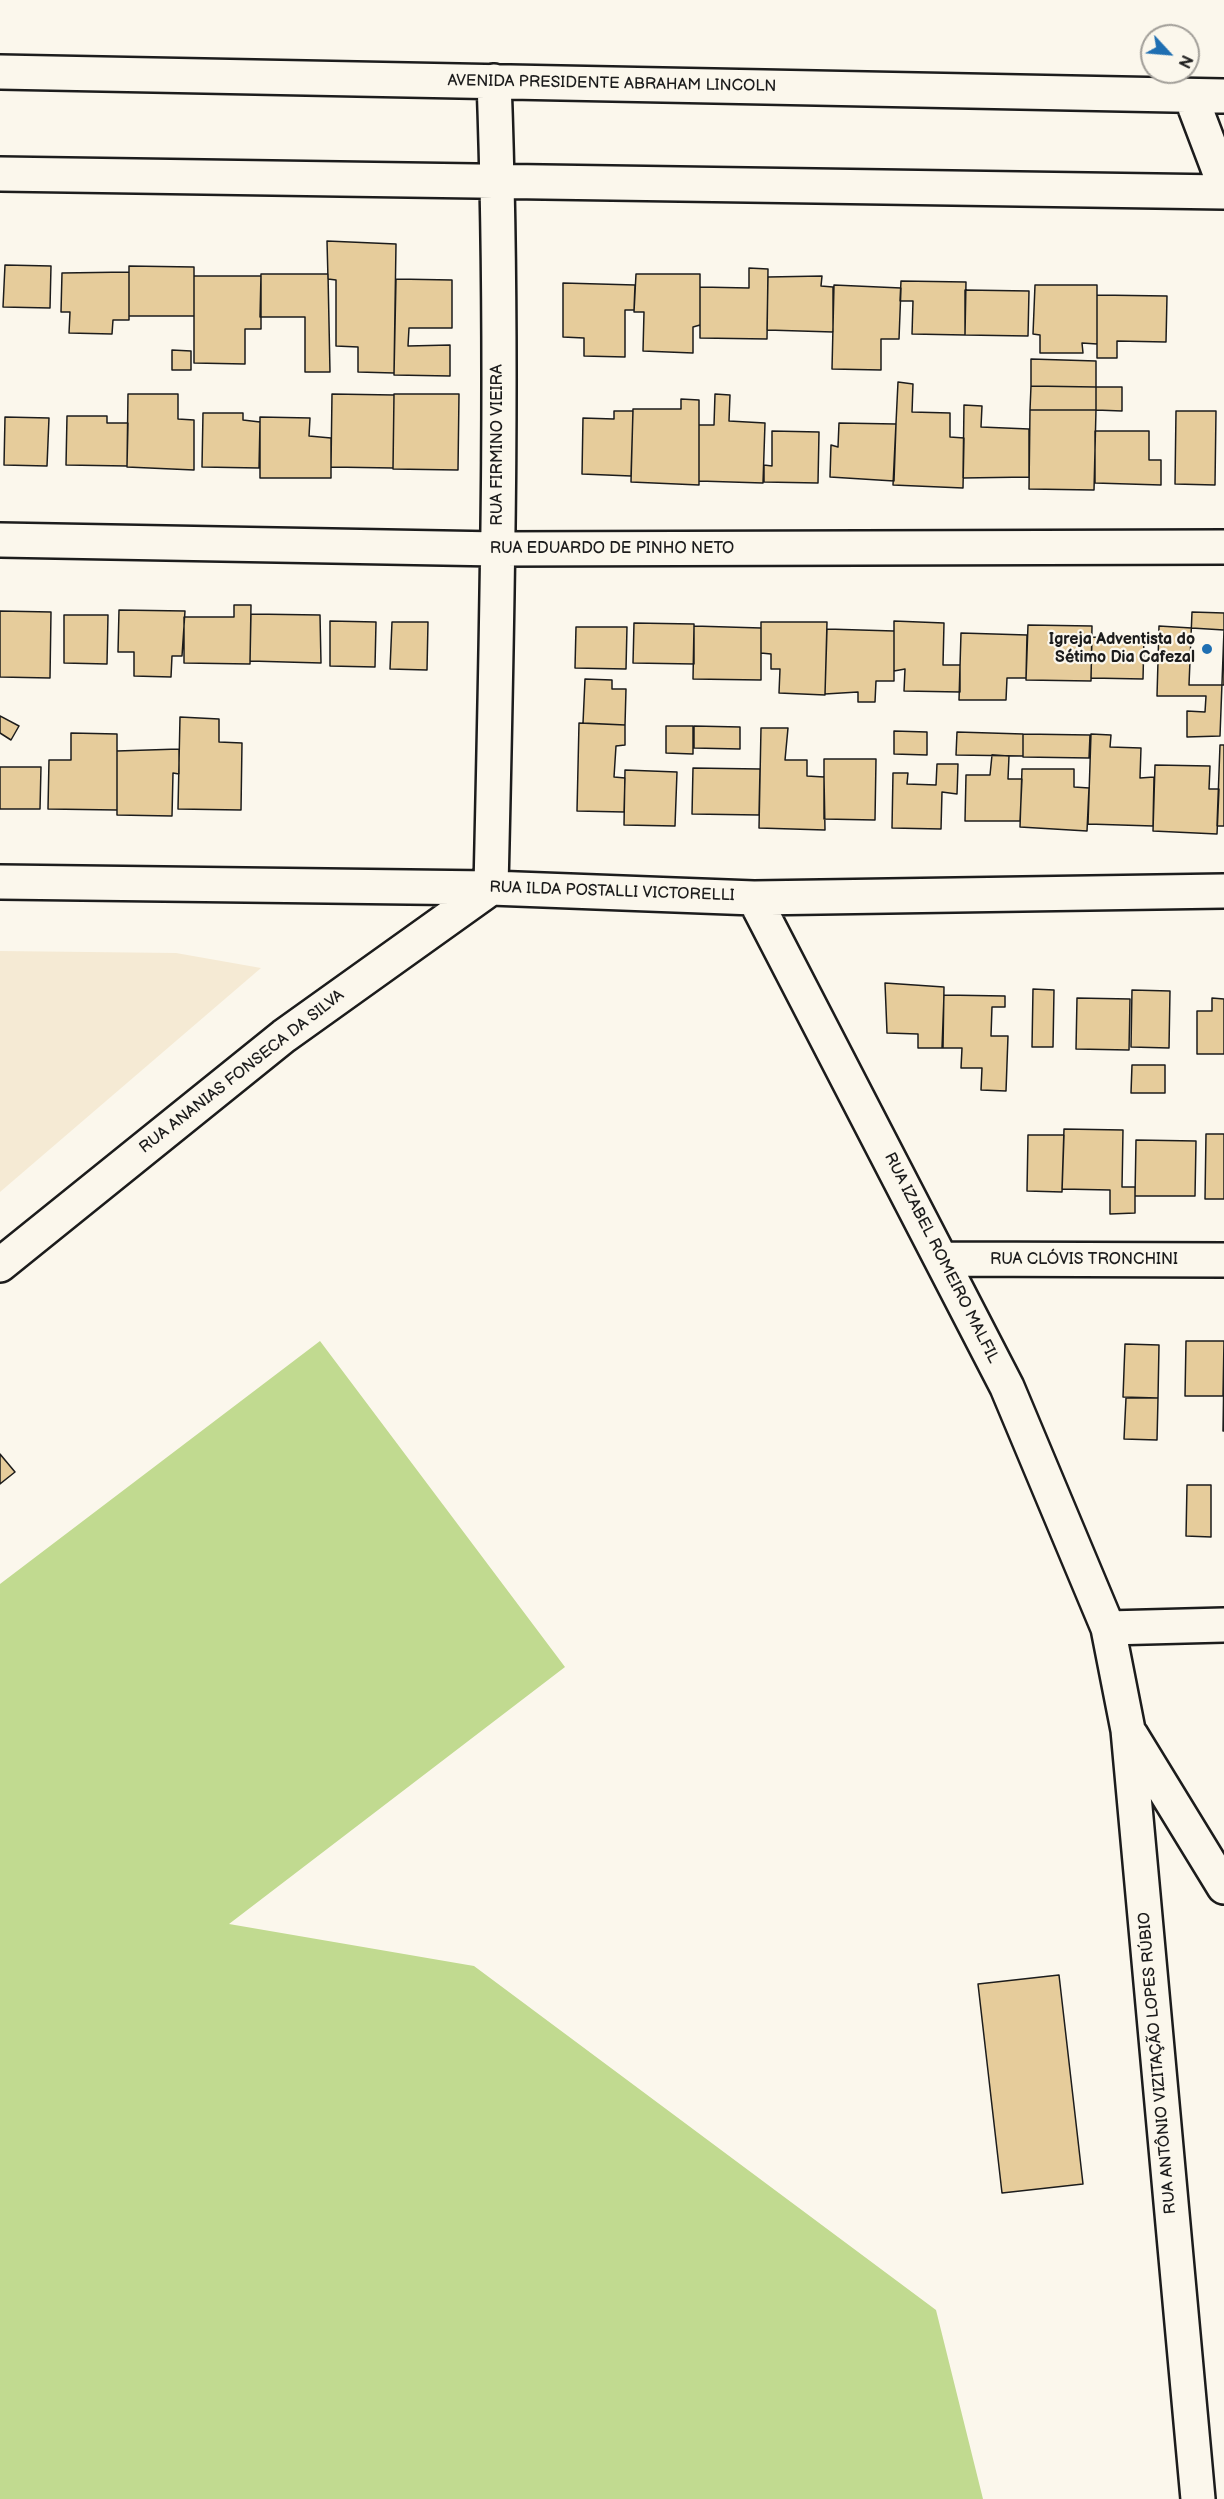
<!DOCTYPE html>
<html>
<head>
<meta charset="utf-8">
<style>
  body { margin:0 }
  #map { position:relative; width:1224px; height:2499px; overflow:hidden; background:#fbf7ec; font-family:"Balsamiq Sans",sans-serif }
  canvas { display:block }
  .north { position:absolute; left:1140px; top:24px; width:60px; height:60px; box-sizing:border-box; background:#fbf7ec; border:2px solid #a29f99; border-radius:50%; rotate:116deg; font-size:16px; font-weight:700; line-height:24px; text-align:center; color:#1c1c1c }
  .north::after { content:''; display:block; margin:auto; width:21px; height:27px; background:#1f6fb2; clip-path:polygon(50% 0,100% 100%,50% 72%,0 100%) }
</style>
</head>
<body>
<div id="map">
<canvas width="1224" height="2499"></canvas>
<div class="north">N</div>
</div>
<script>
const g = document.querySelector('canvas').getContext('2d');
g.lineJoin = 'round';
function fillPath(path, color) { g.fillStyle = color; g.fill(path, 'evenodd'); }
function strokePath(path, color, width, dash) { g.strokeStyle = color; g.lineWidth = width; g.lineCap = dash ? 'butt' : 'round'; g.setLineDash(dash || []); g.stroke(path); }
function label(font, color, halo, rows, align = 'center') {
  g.font = font + ' "Balsamiq Sans",sans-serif'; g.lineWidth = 4.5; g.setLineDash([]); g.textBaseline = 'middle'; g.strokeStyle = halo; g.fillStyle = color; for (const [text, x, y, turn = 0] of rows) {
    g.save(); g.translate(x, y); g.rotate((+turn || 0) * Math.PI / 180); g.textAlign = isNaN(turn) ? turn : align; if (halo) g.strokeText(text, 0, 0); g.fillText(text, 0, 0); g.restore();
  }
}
const built = new Path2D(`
  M0,951L176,953L261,968L0,1192Z`);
const green = new Path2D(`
  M320,1341L565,1667L229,1924L474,1966L936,2310L983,2499H0V1584Z`);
const building = new Path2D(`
  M327,241L396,244L394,373L358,372V347L336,346V280L328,279Z
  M5,265L51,266L50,308L3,307Z
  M129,266L194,267V316H129Z
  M749,268L768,269L767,339L700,338V287L749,288Z
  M129,272V320H113L112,334L69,333L70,312H61L62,273Z
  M261,274H328L330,372H305V317H260Z
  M636,274H700V325L693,327V353L643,351L644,312H634Z
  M194,276H261V329H245V364L194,363Z
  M822,276L821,286L833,287V332L767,330L768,277Z
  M396,279L452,280V328H409L408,346L450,345V376L394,375Z
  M901,281L966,282L965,335L912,334L913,301H900Z
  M563,283L635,285L634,310H625V357L584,356V338L563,337Z
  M834,285L901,288L899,339H881V370L832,369Z
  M1035,285H1097V344L1082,343L1083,353H1040V335L1033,334Z
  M965,290L1029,291L1028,336L965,335Z
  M1097,295L1167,296L1166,342L1117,341V358H1097Z
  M172,350L191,351V370H172Z
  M1031,359L1096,361V387L1031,386Z
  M898,382L913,384L912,412L950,413V437L964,438L963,488L893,485Z
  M1031,386L1096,387V410H1030Z
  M1096,387H1122V411L1096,410Z
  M128,394H178V419L194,420V470L127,467Z
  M332,394L394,395L393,468L331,467Z
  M394,394H459L458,470L393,469Z
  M715,394L730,395L729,421L765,423L763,483L699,481V425H714Z
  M681,399L699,400V485L631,482L633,409H681Z
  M964,405L982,406L981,427L1029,429V477L963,478Z
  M1030,410H1096L1094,490L1029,489Z
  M614,411H633L631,476L582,474L583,418L614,419Z
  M1176,411H1216L1215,485L1175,484Z
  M203,413H243V420L260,422L259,468L202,467Z
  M67,416H107V423H128L127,466L66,465Z
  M5,417L49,418L47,466L4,465Z
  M260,417L310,418L309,436L331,438V478H260Z
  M839,423L896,424L894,481L830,477L831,445L838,447Z
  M772,431L819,432L818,483L764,482V465L772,466Z
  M1095,431H1149V460H1161V485L1095,483Z
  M234,605H251L250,664L184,663V617H234Z
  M119,610L185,611L182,656H172L171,677L134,676V652H118Z
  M0,611L51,612L50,678L0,677Z
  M1192,612L1224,613V685H1189Z
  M251,614L320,615L321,663L250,661Z
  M64,615H108L107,664L64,663Z
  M330,621L376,622L375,667L330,666Z
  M894,621L944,623L943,665H960V692L904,691L905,669L894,671Z
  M392,622H428L427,670L390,669Z
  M761,622H827L825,695L779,693L780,669H771V654L761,653Z
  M634,623L694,624V664L633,663Z
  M1028,625L1092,626L1091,681L1026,680Z
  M694,626L761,628V680L693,679Z
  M1159,626L1224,630L1220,736L1187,737V711L1205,712L1206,696H1157Z
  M576,627H627L626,669L575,668Z
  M827,629L894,631V681H876L875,702H858V692L825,694Z
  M961,633L1027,635L1026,678H1007L1006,700H959Z
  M1092,637L1144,638L1143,679L1091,678Z
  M585,679L612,680V689H626L625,725L583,723Z
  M0,716L19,726L11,740L0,733Z
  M180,717L219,719V742L242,743L241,810L178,809Z
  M579,723L625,725V745L616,746L614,777L625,778L624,812L577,811Z
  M666,726H693V754L666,753Z
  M694,726L740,727V749L694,748Z
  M761,728H788L785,760H807V776L824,777L825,830L759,828Z
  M894,731L927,732V755L894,754Z
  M957,732L1023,734V756L956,755Z
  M71,733L117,734V810L48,809L49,760H71Z
  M1023,734L1090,735L1089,758L1023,757Z
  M1091,734L1111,735L1110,747L1141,748L1140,778L1154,777L1153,826L1088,824Z
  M1220,745H1224V826H1217Z
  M179,749V774L173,773L172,816L117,815V751Z
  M992,755L1009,756L1008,779H1022L1020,821H965L966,775H990Z
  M824,759H876L875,820L824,819Z
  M937,764H958L957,794L942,792L941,829L892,828L893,773H908L907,784L936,785Z
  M1155,765L1210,766L1209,789H1219L1217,834L1153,831Z
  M0,767H41L40,809H0Z
  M693,768L760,769L759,815L692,814Z
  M1022,769H1074V787L1089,788L1087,831L1020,827Z
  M625,770L677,772L675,826L624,825Z
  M885,983L944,987L943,1048H918V1034L887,1033Z
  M1033,989L1054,990L1053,1047H1032Z
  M1132,990L1170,991L1169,1048L1131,1047Z
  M944,995L1005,996V1007H992L991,1036H1008L1006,1091L981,1090L982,1068H961L962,1048H942Z
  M1077,998L1130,999L1129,1050L1076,1049Z
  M1212,998L1224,999V1054H1197V1011H1212Z
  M1132,1065H1165V1093H1131Z
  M1064,1129L1123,1130L1122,1187H1135V1213L1110,1214V1190L1062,1189Z
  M1206,1134H1224V1199H1205Z
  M1028,1135H1064L1062,1192L1027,1191Z
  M1136,1140L1196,1141L1195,1196H1135Z
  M1186,1341H1224L1223,1396H1185Z
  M1125,1344L1159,1345L1158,1398L1123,1397Z
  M1224,1366V1431H1223Z
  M1126,1398H1158L1157,1440L1124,1439Z
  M0,1454L15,1472L0,1484Z
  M1187,1485H1211V1537L1186,1536Z
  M1059,1975L1083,2184L1002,2193L978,1984Z`);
const minor = new Path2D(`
  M0,72L1224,96
  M1191,97L1224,184
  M0,174L1224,192
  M0,540L498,549L1224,547
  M0,882L491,888L754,898L1224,891
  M491,888C497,619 504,350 494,81
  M754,898L1007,1387L1108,1628L1128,1730L1198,2499
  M943,1259L1224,1260
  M0,1265L284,1036L491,888
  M1108,1628L1224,1625
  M1131,1735L1224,1887`);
const markers = [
  [1207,649,6,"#1f6fb2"]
];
const streetNames = [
  ["AVENIDA PRESIDENTE ABRAHAM LINCOLN",612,84,1],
  ["RUA FIRMINO VIEIRA",498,445,-90],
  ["RUA EDUARDO DE PINHO NETO",612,549],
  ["RUA ILDA POSTALLI VICTORELLI",612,892,2],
  ["RUA ANANIAS FONSECA DA SILVA",242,1072,-38],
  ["RUA IZABEL ROMEIRO MALFIL",941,1258,63],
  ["RUA CLÓVIS TRONCHINI",1084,1260],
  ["RUA ANTÔNIO VIZITAÇÃO LOPES RÚBIO",1158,2063,-95]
];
const poiNames = [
  ["Igreja Adventista do",1195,640],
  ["Sétimo Dia Cafezal",1195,658]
];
fillPath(built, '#f5ead4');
fillPath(green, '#c1da90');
fillPath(building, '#e6cc9b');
strokePath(building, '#1c1c1c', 1.5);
strokePath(minor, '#1c1c1c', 38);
strokePath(minor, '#fbf7ec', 33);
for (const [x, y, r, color] of markers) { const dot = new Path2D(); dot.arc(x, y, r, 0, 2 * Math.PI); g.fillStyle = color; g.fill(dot); strokePath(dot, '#fbf7ec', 2); }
label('16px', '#1c1c1c', '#fbf7ec', streetNames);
label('bold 16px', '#1c1c1c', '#fbf7ec', poiNames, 'right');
</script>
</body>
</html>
